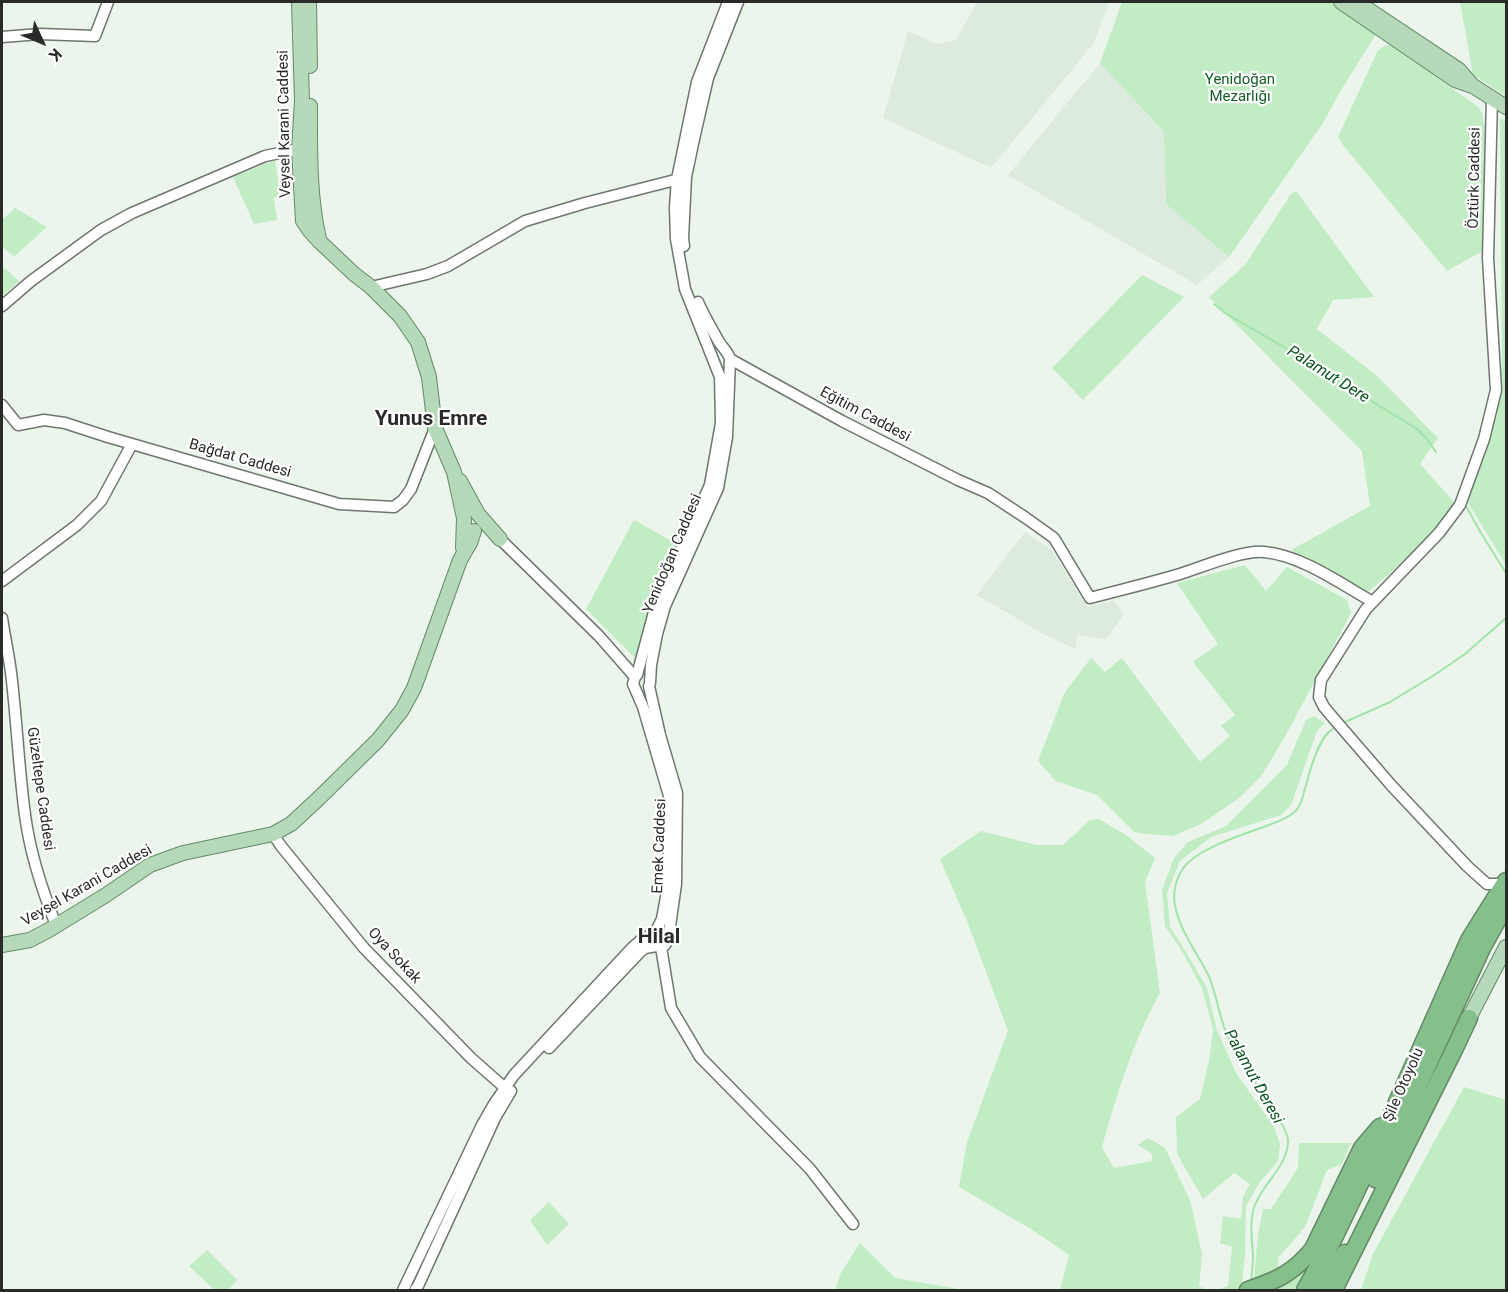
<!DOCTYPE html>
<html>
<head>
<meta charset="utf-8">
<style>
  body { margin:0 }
  #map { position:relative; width:1508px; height:1292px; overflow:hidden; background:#ecf5ec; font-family:Roboto,sans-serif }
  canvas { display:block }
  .frame { position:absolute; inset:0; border:3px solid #282b28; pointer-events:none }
  .north { position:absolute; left:12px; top:12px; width:60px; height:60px; -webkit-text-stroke:4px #fff; paint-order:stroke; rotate:134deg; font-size:16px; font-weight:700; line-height:24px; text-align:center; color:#282b28 }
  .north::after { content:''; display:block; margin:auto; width:21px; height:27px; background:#282b28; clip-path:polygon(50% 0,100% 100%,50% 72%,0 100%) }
</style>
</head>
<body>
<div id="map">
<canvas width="1508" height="1292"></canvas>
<div class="frame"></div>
<div class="north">K</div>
</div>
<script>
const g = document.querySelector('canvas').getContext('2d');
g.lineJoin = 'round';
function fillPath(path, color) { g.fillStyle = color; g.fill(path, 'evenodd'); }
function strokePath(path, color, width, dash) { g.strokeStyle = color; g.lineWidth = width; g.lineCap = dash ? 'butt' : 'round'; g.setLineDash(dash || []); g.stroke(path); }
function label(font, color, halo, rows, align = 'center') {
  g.font = font + ' Roboto,sans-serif'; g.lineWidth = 4.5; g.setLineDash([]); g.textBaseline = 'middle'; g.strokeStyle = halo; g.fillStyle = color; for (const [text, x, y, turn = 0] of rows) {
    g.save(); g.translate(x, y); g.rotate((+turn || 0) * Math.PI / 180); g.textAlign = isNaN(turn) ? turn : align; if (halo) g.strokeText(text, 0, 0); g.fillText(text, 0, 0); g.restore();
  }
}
const built = new Path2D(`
  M977,2H1109L1094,43L991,168L883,118L908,31L937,44L956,40Z
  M1100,63L1164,132L1166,204L1229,257L1197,285L1008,175Z
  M1025,532L1052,550L1087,607L1114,601L1124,615L1106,639L1078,635L1075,649L1045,635L977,595Z`);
const green = new Path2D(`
  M1122,2H1335L1378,31L1343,87L1323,123L1229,257L1166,204L1164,132L1100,63Z
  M1460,2H1506V96L1473,75Z
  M1386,45L1393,46L1477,106L1482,113L1485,128L1483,251L1447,271L1342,144L1338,137L1378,50Z
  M1500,118L1506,122V565L1465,498L1467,485L1502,367Z
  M275,160L280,196L274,198L277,220L254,224L233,177Z
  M1296,191L1374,297L1333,300L1317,329L1377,376L1438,438L1420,464L1455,503L1444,527L1363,596L1351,594L1291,550L1370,506L1362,451L1209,297L1245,265L1291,194Z
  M15,208L47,227L14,257L2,246V220Z
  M4,268L19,281L2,296V270Z
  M1142,275L1184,297L1083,400L1052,368Z
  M634,520L677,544L638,661L586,609Z
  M1245,565L1266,591L1287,567L1347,600L1351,613L1287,733L1262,775L1239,798L1201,824L1173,836L1146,834L1134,832L1097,795L1056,781L1038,761L1065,692L1091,658L1105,672L1122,658L1200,762L1230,736L1221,726L1235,715L1193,662L1218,644L1177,583Z
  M1314,716L1325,723L1317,731L1291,805L1281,815L1211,837L1180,861L1167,893L1170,927L1183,947L1207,988L1217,1030L1236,1073L1274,1127L1280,1144L1278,1161L1260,1182L1246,1206L1245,1256L1241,1290H1216L1228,1286L1232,1247L1220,1243L1223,1216L1241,1219L1243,1197L1250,1184L1234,1173L1203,1199L1177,1154L1176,1117L1200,1099L1209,1061L1213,1030L1202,988L1180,948L1165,926L1162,890L1174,858L1188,842L1226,826L1287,765L1306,720Z
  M1099,819L1126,835L1155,858L1145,882L1160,993C1133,1041 1117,1094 1102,1147L1114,1168L1152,1161V1154L1138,1145L1148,1138L1165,1148L1190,1200L1202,1254L1199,1286L1207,1290H1060L1069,1255L1034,1231L959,1187L967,1142L1008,1031L969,926L940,859L981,831L1036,845H1063L1090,820Z
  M1464,1087L1506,1100V1290H1361L1373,1254Z
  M1299,1143H1351L1342,1164L1327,1170L1305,1227L1278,1258L1280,1287L1296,1277L1313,1259L1294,1290H1253L1258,1235L1263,1209H1271L1298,1168Z
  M549,1202L569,1224L547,1245L530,1220Z
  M860,1243L895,1278L965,1290H835L841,1273Z
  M207,1250L237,1280L228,1290H214L189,1266Z`);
const stream = new Path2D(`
  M1214,304L1225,313L1277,343L1417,429L1426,438L1436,452
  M1466,506L1481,533L1506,573
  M1345,722L1390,702L1436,674L1465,654L1506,618
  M1251,1282C1252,1273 1253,1264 1253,1255C1252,1239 1249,1220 1255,1205C1263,1183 1288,1166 1288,1141C1289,1127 1249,1075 1240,1060C1234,1050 1228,1038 1224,1027C1219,1012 1216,995 1210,979C1200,956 1182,935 1176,910C1172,895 1175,880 1184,867C1200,847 1245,834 1269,825C1277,822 1286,819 1293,813C1302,807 1303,794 1306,785C1310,770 1319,736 1333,729`);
const minor = new Path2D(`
  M2,37L40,34L95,36L108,2
  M1492,98L1488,258L1496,390L1484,439L1460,505L1439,533L1366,609L1321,680L1319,697L1324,707L1335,720L1391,785L1467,866L1487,884H1504
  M684,246L683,238L686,177L694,139L708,78L738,2
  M371,287L427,274L448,266L525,221L585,203L683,178
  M698,302C704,316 712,329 719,342C723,348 728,352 730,359
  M2,306L31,281L101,230L132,213L265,156L304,148
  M730,359L842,421L958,480L988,493L1026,518L1054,538L1090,598C1120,590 1150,583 1180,574C1202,567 1242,550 1264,552C1301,555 1341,584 1373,602
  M2,405L18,425L44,420L65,423L108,437L339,504L394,507L403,500L411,489L435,428
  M500,539L599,636L635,677
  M2,581L77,525L101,501L132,444
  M2,618C5,639 10,660 12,681C17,726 19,770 25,815C30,853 42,890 56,925
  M637,675L657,601L677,559L710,485L721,423L720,377L685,289L676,239L675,207L677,179L697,82L728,2
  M635,677L633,684L643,707L670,799L668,886L662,919L656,931
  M650,683L651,665L657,634L665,606L718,488L727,437L730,359
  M649,686L660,735L677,793L676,884L668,940L665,945L661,947
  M273,834L281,846L364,948L471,1058L505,1088
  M661,947L671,1008L700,1057L810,1169L853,1224
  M549,1048L640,952L645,948L656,946
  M403,1290L482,1125L494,1104L514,1075L632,948L640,941L654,933
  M415,1290L418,1286L495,1118L511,1091`);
const major = new Path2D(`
  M299,2L302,101L299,149L303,221L310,231L319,241L354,274L371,287L400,316L418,342L429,377L435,428L454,472L464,518L463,548
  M309,2L310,66
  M1341,2L1455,80L1472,86
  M1357,2L1459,70L1473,86L1506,107
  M310,106C310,151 309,195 319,239
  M460,481L478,514L500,539
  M2,945L30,940L49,930L106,895L150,865L183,853L273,834L291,824L317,800L378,740L402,710L414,688L460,560L470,543L474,531
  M1469,1018L1506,947`);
const highway = new Path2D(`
  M1375,1179L1483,946L1506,905
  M1248,1290C1278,1280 1293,1273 1313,1249L1362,1148L1380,1127
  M1305,1290L1334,1238L1369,1165L1469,940L1506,881
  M1316,1290L1345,1253
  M1334,1290L1453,1052L1469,1018`);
const parkNames = [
  ["Yenidoğan",1240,80],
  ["Mezarlığı",1240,97]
];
const streetNames = [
  ["Veysel Karani Caddesi",285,124,-91],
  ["Öztürk Caddesi",1475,178,-89],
  ["Eğitim Caddesi",865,415,28],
  ["Bağdat Caddesi",240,459,16],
  ["Yenidoğan Caddesi",673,554,-67],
  ["Güzeltepe Caddesi",40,789,82],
  ["Emek Caddesi",660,846,-88],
  ["Veysel Karani Caddesi",87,886,-30],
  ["Oya Sokak",394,956,47],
  ["Şile Otoyolu",1404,1085,-66]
];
const waterNames = [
  ["Palamut Dere",1328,375,32],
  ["Palamut Deresi",1253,1077,61]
];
const districtNames = [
  ["Yunus Emre",431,420],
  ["Hilal",659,938]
];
fillPath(built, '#dcebdd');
fillPath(green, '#c1ecc4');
strokePath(stream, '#a0e5a7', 2);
strokePath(minor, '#6f766f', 13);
strokePath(major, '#648b68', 16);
strokePath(highway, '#648b68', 19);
strokePath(minor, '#fff', 10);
strokePath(major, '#b6d9b9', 14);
strokePath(highway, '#85bf8b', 16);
label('15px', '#145d25', '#fff', parkNames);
label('15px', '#282b28', '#fff', streetNames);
label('italic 16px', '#07551d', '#fff', waterNames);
label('bold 21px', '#282b28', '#fff', districtNames);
</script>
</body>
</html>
